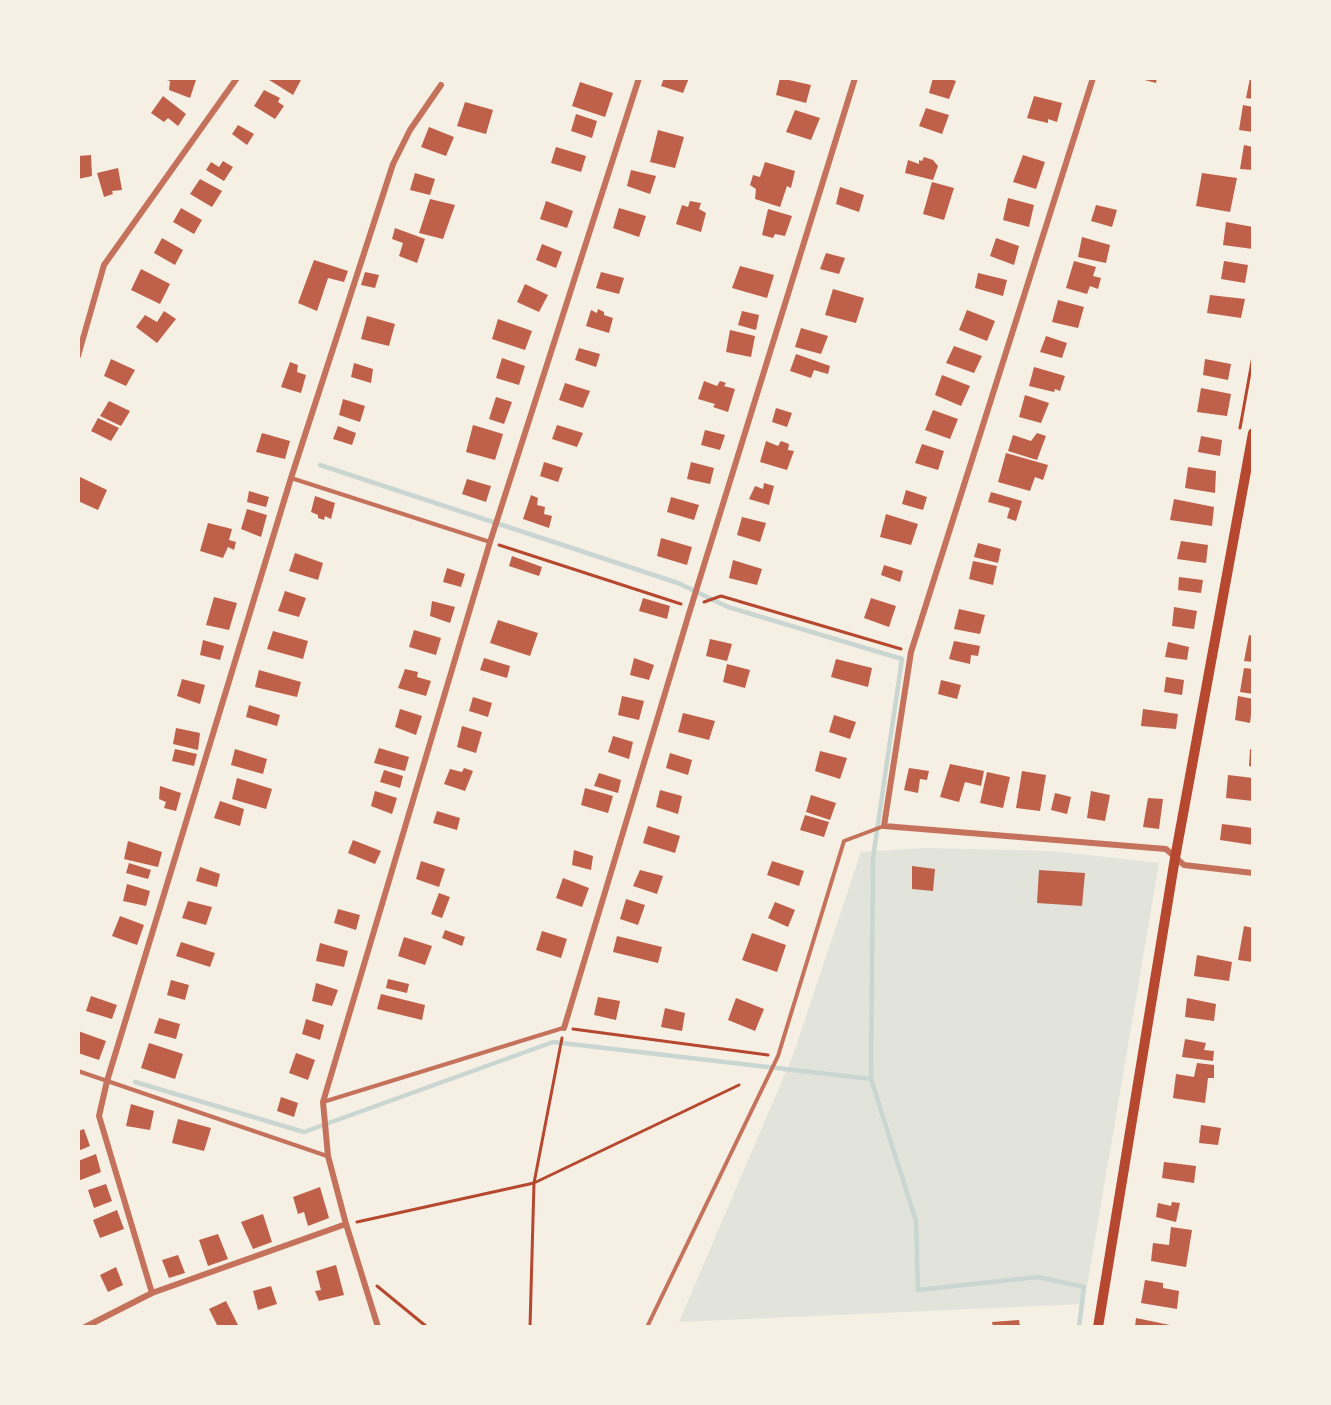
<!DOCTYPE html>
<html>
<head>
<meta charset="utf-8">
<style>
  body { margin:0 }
  #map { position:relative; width:1331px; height:1405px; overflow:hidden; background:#f6efe4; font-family:"Noto Serif",serif }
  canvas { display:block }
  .frame { position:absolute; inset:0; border:80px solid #f6efe4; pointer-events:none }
</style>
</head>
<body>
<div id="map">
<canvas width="1331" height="1405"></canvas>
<div class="frame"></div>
</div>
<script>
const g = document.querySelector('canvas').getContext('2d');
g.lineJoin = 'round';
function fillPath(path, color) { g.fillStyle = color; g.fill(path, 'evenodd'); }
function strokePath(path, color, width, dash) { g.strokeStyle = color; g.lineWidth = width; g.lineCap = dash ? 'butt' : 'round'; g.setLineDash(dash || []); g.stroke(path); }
const green = new Path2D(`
  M927,848L1053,851L1159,863L1084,1304L679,1322L793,1055L861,852Z`);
const stream = new Path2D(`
  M320,465L678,583L728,607L902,659L873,858L871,1079
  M135,1082L304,1132L553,1042L871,1079L916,1221L918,1290L1038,1277L1084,1287L1079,1327`);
const building = new Path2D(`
  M160,78H189L196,80L190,98L169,90L170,81Z
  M266,78H302L293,95Z
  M664,78H689L683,93L661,86Z
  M780,78L811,85L806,103L776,95Z
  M933,78H946L956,81L949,99L929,93Z
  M1137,78H1157L1156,83Z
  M1250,78L1253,79V99L1246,98Z
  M580,82L613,93L605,117L572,106Z
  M264,90L280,98L278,102L284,106L275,119L254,106Z
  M163,96L186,114L178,126L168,118L164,122L151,113Z
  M1034,96L1062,103L1057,122L1048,119V123L1027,118Z
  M465,102L493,110L486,134L457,126Z
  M1243,105L1253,107V132L1239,130Z
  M926,108L949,115L942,134L919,126Z
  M795,110L820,118L811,140L786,132Z
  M576,114L597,121L592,138L571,131Z
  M238,125L254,134L247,145L232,134Z
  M429,127L454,137L446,156L421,147Z
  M658,130L684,137L675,168L650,162Z
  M1244,145L1253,147V170L1240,169Z
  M556,147L586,156L581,172L551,163Z
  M91,155L92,176L78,179V156Z
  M1023,155L1045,162L1036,189L1013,182Z
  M924,157L933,160L938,166L933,180L905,173L908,160L919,164V160L922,161Z
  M223,161L233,167L224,181L206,170L211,162L219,167Z
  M765,162L795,171L791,188L787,186L780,207L755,199L756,189L750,185L753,175L760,177Z
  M118,168L122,190L112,191L113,194L104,197L97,173Z
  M631,170L656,176L650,194L627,186Z
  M415,173L435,179L430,195L410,190Z
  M1202,173L1237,178L1230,212L1196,206Z
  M200,179L222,191L212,207L190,194Z
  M932,182L954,188L944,220L923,214Z
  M840,187L864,195L859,212L836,204Z
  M1008,198L1034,205L1029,227L1003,220Z
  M430,199L455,205L443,239L419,233Z
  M546,201L573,211L567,228L540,219Z
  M690,201L701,203L699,209L706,213L701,232L676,224L682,205L688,207Z
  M1096,205L1117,210L1112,227L1091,221Z
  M181,208L202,220L194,234L173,222Z
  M619,208L646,216L639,237L613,228Z
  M768,209L792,216L785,236L775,234L773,238L762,235Z
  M1226,222L1253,227V249L1223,245Z
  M395,228L425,239L417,263L399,256L403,243L392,239Z
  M1082,237L1110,245L1106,263L1078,257Z
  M162,238L183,250L175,265L154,253Z
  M996,238L1019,246L1014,265L990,256Z
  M542,244L562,252L556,268L536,260Z
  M826,253L845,258L839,274L820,269Z
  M314,260L348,271L344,282L328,278L317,311L298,303Z
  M1074,261L1096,267L1093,276L1101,278L1098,289L1090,286L1087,294L1066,288Z
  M1224,261L1248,265L1245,283L1221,279Z
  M740,266L774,275L767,298L732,288Z
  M141,269L170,284L160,304L131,290Z
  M365,272L379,275L375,288L361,285Z
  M601,272L624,278L619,294L596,288Z
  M978,273L1007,280L1003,296L975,288Z
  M525,284L548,295L539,312L517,302Z
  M833,289L864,298L856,323L825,315Z
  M1210,295L1245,299L1241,318L1207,313Z
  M1058,300L1084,307L1078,328L1052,322Z
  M598,309L604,312V315L613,318L609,333L586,326L591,310L597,313Z
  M967,310L995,321L987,341L959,330Z
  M164,311L176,319L157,343L136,327L145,315L157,322Z
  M742,311L759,315L756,330L738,325Z
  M367,316L395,324L389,346L361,339Z
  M498,319L532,331L525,350L492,339Z
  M801,328L828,336L821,354L795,347Z
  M730,330L755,336L751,357L726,352Z
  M1046,336L1067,343L1062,358L1040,352Z
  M954,346L982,356L974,373L946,363Z
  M579,348L600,354L596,367L575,360Z
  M796,354L830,366L828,374L814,370L811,378L790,371Z
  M502,358L525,366L519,385L496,378Z
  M111,359L135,370L126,386L104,376Z
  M1205,359L1231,364L1228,380L1203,375Z
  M290,362L298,365L297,372L306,375L301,393L281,387Z
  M354,363L373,369L371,383L351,377Z
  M1034,367L1065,376L1060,391L1055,389L1054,392L1029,386Z
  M942,375L970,386L961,406L935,395Z
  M704,381L717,386L720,381L726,383L724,386L735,389L728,412L713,407L715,404L698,399Z
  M565,383L590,391L583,408L559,400Z
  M1201,388L1231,394L1227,416L1197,412Z
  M1025,395L1049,403L1041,423L1019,417Z
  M496,397L512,402L504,424L489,419Z
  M343,399L365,406L360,422L339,415Z
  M109,401L130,411L121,426L100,416Z
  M776,408L792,413L787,427L772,422Z
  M933,410L958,419L950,439L925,430Z
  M98,418L119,428L111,441L91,431Z
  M473,425L503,434L495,460L466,452Z
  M557,425L583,433L577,447L552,439Z
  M338,426L356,433L352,445L333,439Z
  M705,430L725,435L720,450L701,445Z
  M262,433L290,441L285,459L256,452Z
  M1037,433L1046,436L1037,460L1008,451L1013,435L1031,441Z
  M1201,436L1222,440L1220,456L1198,452Z
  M766,441L778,446L781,441L789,444L788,450L794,451L787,470L760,462Z
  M922,444L944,451L938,470L915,463Z
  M1006,453L1048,465L1043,480L1035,477L1030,491L998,482Z
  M544,462L563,468L558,482L540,476Z
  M691,462L714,468L710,484L687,479Z
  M1188,467L1216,471L1215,493L1185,488Z
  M78,476L107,490L98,510L78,501Z
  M467,479L491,486L486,502L462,494Z
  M764,483L774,486L769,505L749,499L755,486L763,489Z
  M906,490L927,497L923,510L902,504Z
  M249,491L269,497L266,507L247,502Z
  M991,492L1022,501L1016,521L1007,518L1010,508L988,502Z
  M531,495L538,498L537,505L545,507L544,514L552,516L549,528L523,519Z
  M315,496L335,503L331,519L325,516L324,520L318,518V515L311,512Z
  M671,497L699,505L694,520L667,512Z
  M1174,499L1214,507L1212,526L1170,520Z
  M247,509L267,515L261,537L241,529Z
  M886,514L918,524L911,545L880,537Z
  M742,517L766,523L760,542L737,535Z
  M208,523L232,529L229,540L236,542L234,550L228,547L223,558L200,551Z
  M661,538L692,547L687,565L657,556Z
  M1181,541L1208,545L1206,563L1177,559Z
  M978,543L1001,549L998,563L974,557Z
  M295,553L323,563L318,580L289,571Z
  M512,556L542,567L539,576L509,566Z
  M733,560L762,569L757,585L729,578Z
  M973,561L997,566L993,585L969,579Z
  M884,565L903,571L900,582L881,575Z
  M447,568L465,574L461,587L443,582Z
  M1179,577L1203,580L1201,593L1178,590Z
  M285,591L306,598L299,617L278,611Z
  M214,597L237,603L229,630L206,625Z
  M643,598L670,606L667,619L639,611Z
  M871,598L896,606L889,627L864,618Z
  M432,601L455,607L450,623L430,616Z
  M1174,607L1197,611L1194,629L1172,626Z
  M959,609L985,615L980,634L954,629Z
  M498,620L538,633L530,656L490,643Z
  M414,630L441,638L436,655L409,647Z
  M273,631L308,641L303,659L267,649Z
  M1249,635L1253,636V662L1244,661Z
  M710,639L732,644L727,661L706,656Z
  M203,640L224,646L220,660L200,655Z
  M954,641L980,646L978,656L971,655L970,664L949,659Z
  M1168,642L1189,647L1187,660L1165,657Z
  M484,658L510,666L507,678L480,670Z
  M634,658L654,665L649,680L630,675Z
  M836,659L872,668L868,687L831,677Z
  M727,664L750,670L745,688L723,682Z
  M1244,668L1253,669V694L1240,692Z
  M405,669L418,672L417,677L431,681L426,696L398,688Z
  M259,670L301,682L297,697L255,687Z
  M1166,677L1184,680L1182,695L1164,692Z
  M182,679L205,685L200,704L177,696Z
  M941,680L961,685L957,699L938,694Z
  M622,696L644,701L639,720L618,715Z
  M1238,696L1253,699L1250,723L1235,720Z
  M473,697L492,703L488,717L469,711Z
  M249,705L280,715L277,726L246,717Z
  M400,709L422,716L416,735L395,727Z
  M1143,709L1178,714L1176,729L1141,726Z
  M683,713L715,721L709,740L678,732Z
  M834,715L856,722L850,739L829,732Z
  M462,726L482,732L476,753L457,747Z
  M176,728L200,733L198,750L173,744Z
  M613,736L633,742L629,759L608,752Z
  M379,748L409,757L405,771L374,763Z
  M175,749L197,754L194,766L172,761Z
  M235,749L267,759L263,774L231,765Z
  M1250,749H1253V767L1249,766Z
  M820,751L847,758L840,779L815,771Z
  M670,753L692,760L688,775L666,768Z
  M950,764L984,771L981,786L965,782L959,802L940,797Z
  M464,768L473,771L465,791L444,784L450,769L462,772Z
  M909,768L929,771L927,780L920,779L918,793L904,790Z
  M384,770L403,776L400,788L380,782Z
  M1022,771L1046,775L1040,811L1016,808Z
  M987,772L1010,777L1003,808L980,803Z
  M599,773L621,780L618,793L594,786Z
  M1228,775L1253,778V801L1226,798Z
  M237,778L272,789L266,809L232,799Z
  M160,786L181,793L176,811L164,808L166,802L159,799Z
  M585,788L613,796L608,813L581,805Z
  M660,790L682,796L678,814L656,807Z
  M375,791L397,798L392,814L371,806Z
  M1091,791L1110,795L1105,821L1087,818Z
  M1055,793L1071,797L1067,814L1051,810Z
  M811,795L836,803L830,820L806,812Z
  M1148,798L1163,799L1159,829L1143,827Z
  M220,801L244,809L240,826L214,818Z
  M437,811L460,818L457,830L433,823Z
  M805,815L829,822L824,837L800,830Z
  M1222,824L1253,828V845L1220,840Z
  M648,826L680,836L675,853L643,843Z
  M353,840L381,851L375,864L348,853Z
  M128,841L162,852L158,867L124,859Z
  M574,850L593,856L591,870L572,865Z
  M421,861L445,869L439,887L416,879Z
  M772,861L804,871L799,886L767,875Z
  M129,863L151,870L148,879L126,873Z
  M912,866L935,869L933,891L912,889Z
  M200,867L220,874L217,887L196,881Z
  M640,870L663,876L657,894L633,886Z
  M1039,870L1085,873L1082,906L1037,903Z
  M563,878L589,888L582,907L556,898Z
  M127,884L150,891L146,906L123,901Z
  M439,893L450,897L442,918L431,914Z
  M626,899L645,905L638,925L620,919Z
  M188,901L212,907L206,925L182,918Z
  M775,902L795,910L788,927L768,918Z
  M338,909L360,915L356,930L334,923Z
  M120,916L144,925L137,945L112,936Z
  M1244,926L1253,928V962L1238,960Z
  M445,930L465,937L462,946L442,938Z
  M542,931L567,939L561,958L536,950Z
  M752,933L786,945L777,972L742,960Z
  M617,936L662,947L658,963L613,952Z
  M404,937L432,946L425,965L398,956Z
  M181,942L215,953L210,967L176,956Z
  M320,943L348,951L344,967L316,961Z
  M1197,955L1232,962L1229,981L1194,976Z
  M388,979L409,984L407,993L386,988Z
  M171,980L189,985L185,1000L167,995Z
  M316,983L338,990L332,1006L312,1001Z
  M381,994L425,1005L422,1020L377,1009Z
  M91,996L117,1005L112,1019L86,1011Z
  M598,997L620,1001L616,1020L594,1015Z
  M736,998L764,1009L755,1031L728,1020Z
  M1187,998L1216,1004L1214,1021L1185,1017Z
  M665,1008L685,1013L682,1031L661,1027Z
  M159,1018L180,1024L176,1039L154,1033Z
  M306,1019L324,1025L320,1040L302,1034Z
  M78,1031L106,1041L99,1060L78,1053Z
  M1185,1039L1206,1043L1204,1050L1214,1051L1213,1061L1182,1057Z
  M149,1043L183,1054L175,1079L141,1068Z
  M296,1053L315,1060L308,1080L289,1073Z
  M1197,1063L1214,1065V1078H1208L1205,1103L1173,1098L1176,1074L1194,1077Z
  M281,1097L298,1103L294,1117L277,1111Z
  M131,1104L154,1111L150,1130L126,1126Z
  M178,1119L211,1128L204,1151L172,1143Z
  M1201,1125L1221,1128L1218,1145L1199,1143Z
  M84,1129L90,1146L78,1151V1131Z
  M96,1154L101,1172L78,1181V1161Z
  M1164,1162L1196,1166L1194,1183L1162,1178Z
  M106,1184L112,1201L94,1208L88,1190Z
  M320,1187L329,1218L308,1226L304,1212L298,1214L293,1197Z
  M1172,1202L1180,1203L1176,1222L1156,1217L1158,1203L1171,1206Z
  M117,1210L124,1229L100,1238L93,1220Z
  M263,1214L272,1242L253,1249L241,1222Z
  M1171,1227L1192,1230L1186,1267L1151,1261L1153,1243L1169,1245Z
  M218,1234L228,1259L208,1266L199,1240Z
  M178,1255L185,1273L169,1278L162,1260Z
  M336,1265L344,1295L319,1301L315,1291L321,1290L316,1271Z
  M116,1267L123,1285L108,1292L100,1275Z
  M1145,1280L1163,1283V1288L1179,1291L1177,1309L1141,1303Z
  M271,1286L277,1304L258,1310L253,1291Z
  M226,1301L238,1325L234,1327H218L209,1309Z
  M1136,1318L1170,1325V1327H1135Z
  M1019,1320L1020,1327H993L992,1322Z`);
const path = new Path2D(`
  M1240,428L1253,356
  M499,545L681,604
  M704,602L721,596L901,649
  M573,1029L768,1055
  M357,1222L534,1183L739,1085
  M377,1286L427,1327
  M530,1327L534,1183L562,1038`);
const service = new Path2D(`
  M291,478L490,542
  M78,1071L327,1156
  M323,1102L563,1028
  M647,1327L778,1056L844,841L884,826`);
const minor = new Path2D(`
  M1093,78L911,652L884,826L1166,849L1184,865L1253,873
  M78,356L104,265L237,78
  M564,1028L691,607L855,78
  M152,1293L99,1116L107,1081L291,478L393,164L410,130L441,85
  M85,1327L152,1293L346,1224
  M378,1327L346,1224L328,1156L323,1102L490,542L639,78`);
const secondary = new Path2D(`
  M1098,1327L1175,858L1253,433`);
fillPath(green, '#e2e4dc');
strokePath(stream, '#c9d6d2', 4.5);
fillPath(building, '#bf614a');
strokePath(path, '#b5482f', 3);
strokePath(service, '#c5725c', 4);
strokePath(minor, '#c5725c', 6);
strokePath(secondary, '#b5482f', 10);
</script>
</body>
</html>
